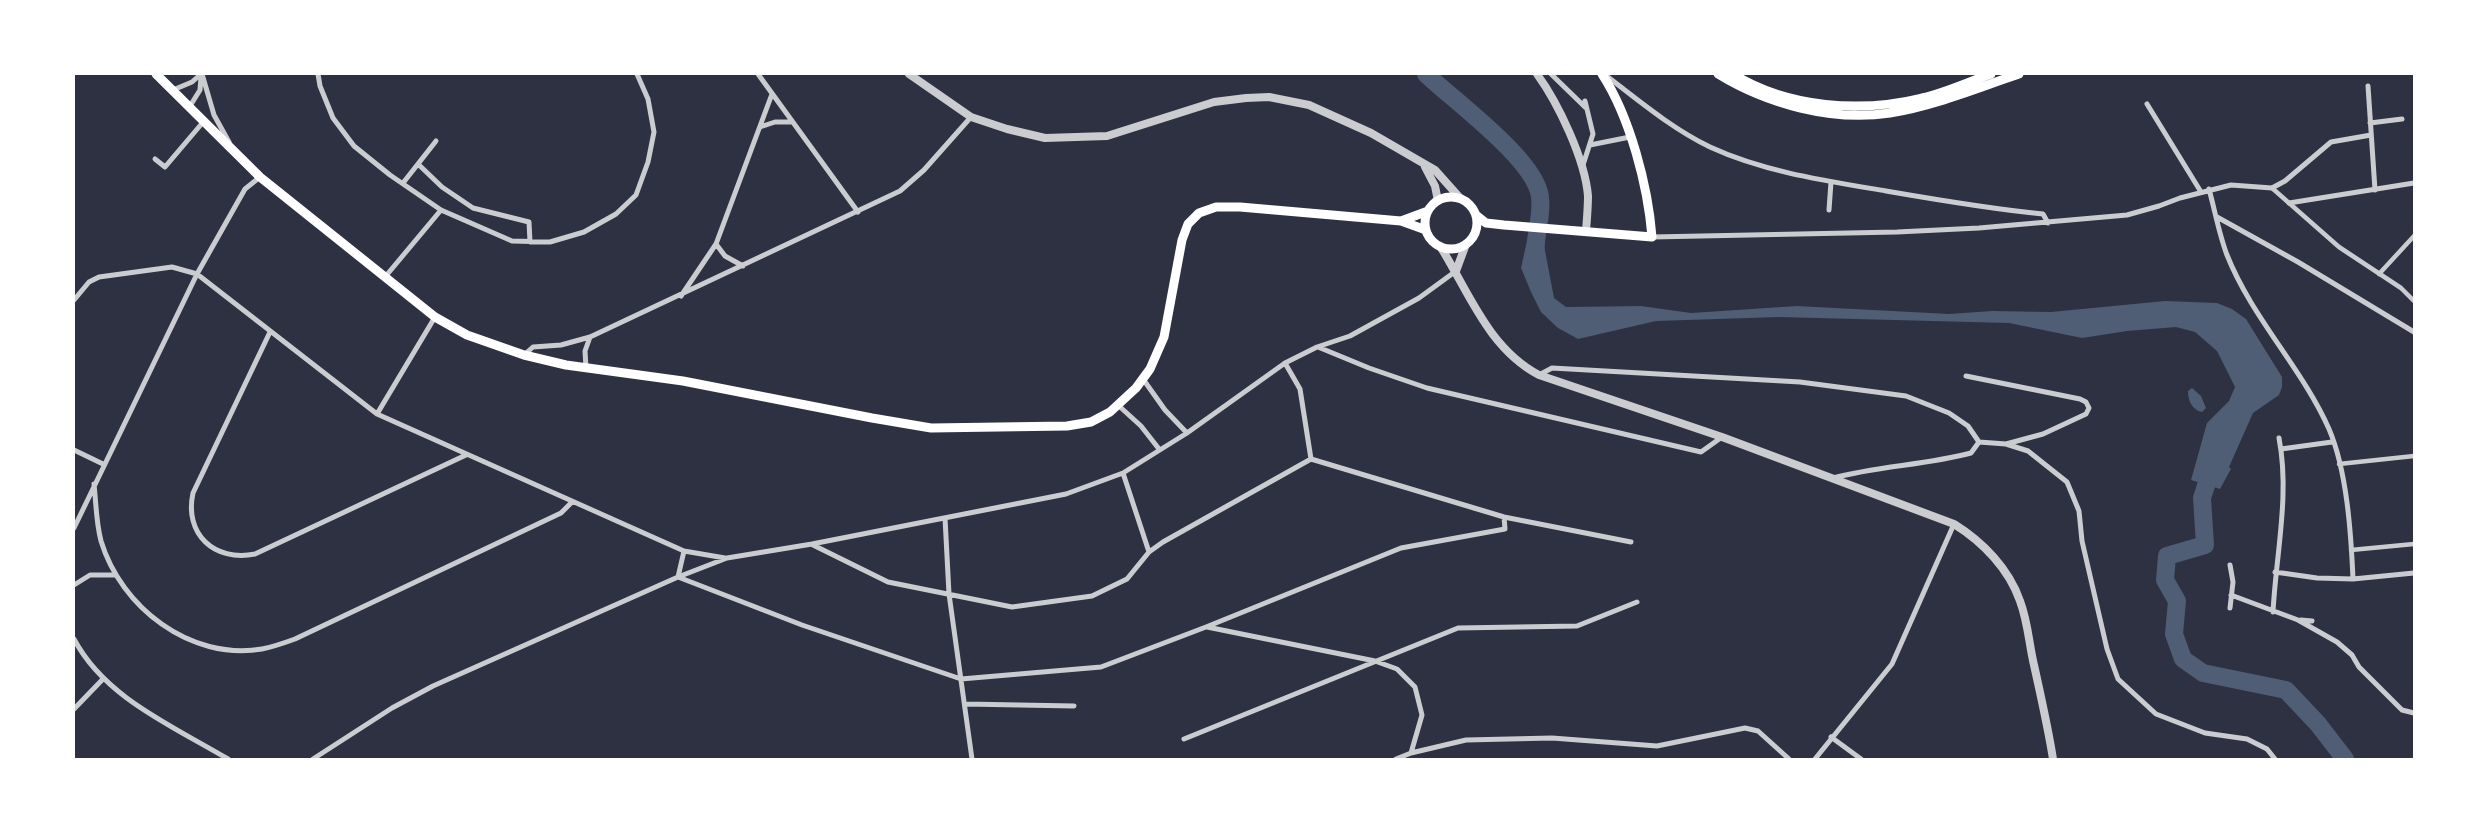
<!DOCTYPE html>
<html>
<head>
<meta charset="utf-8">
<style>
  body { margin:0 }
  #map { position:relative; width:2488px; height:833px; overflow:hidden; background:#2d3142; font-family:Cabin,sans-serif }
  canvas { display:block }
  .frame { position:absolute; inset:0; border:75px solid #fff; pointer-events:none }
</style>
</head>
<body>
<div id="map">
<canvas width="2488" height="833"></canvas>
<div class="frame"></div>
</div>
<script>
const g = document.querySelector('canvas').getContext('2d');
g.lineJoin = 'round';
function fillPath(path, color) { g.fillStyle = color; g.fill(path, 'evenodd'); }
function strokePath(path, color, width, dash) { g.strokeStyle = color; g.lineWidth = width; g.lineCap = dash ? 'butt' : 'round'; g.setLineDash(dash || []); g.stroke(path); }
const water = new Path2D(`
  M1542,235L1554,298L1566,307L1641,306L1691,313L1797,306L1949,314L1992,311L2051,312L2165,301L2217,303L2232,309L2246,319L2282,377V387L2279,395L2253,413L2229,467L2231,469L2220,489L2191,480L2207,423L2229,401L2235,387L2217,351L2195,332L2176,327L2127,331L2082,338L2009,323L1779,317L1656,321L1578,339L1558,328L1541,312L1531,292L1521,268L1528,236Z
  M2192,388L2201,396L2206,408L2202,412C2192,410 2188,401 2188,391Z
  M2207,536V551L2170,559V578L2162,579L2161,552L2196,545L2202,540L2200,538Z`);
const river = new Path2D(`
  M1426,74C1454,101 1536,160 1540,197C1543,217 1533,238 1536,258
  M2213,464L2202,498L2205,545L2167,556L2165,580L2177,601L2174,634L2183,659L2203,673L2286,690L2318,724L2345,759`);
const pedestrian = new Path2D(`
  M2272,188L2339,247L2401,288L2414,301
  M2379,274L2414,236
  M2339,464L2414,456
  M2351,550L2414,544`);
const minor = new Path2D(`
  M202,74L214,115L229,142
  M318,74L320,86L333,118L354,146L390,175L441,210L512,241L550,242L584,232L616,214L636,195L648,162L654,132L648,99L637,74
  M758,74L858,212
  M1551,74L1586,108
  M1604,74C1638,100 1671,128 1710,147C1764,172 1827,181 1886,191C1938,200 1990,209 2043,214L2048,223
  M2368,86L2375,190
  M173,90L192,82L201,74
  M2147,104L2201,192
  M190,106L200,90L201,77
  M2370,123L2402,119
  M760,127L775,122H792
  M1590,145L1630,137
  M155,159L165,167L204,121
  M418,164L442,187L473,208L529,222L530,242
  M1583,165L1593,134L1585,101
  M403,183L436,141
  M2209,189C2215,211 2219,234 2227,255C2252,318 2302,368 2329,429C2347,471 2351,533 2353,579L2414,573
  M2289,203L2414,183
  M1829,210L1831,182
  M2217,217L2298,262L2414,332
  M1652,237L1897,232L1979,228L2127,215L2159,206L2180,198L2231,185L2272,188L2285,181L2331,142L2371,135
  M716,244L725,256L743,266
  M385,277L441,210
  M681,296L716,244L772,94
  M74,300L89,282L99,277L172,267L197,274L377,414L684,551L678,577L802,625L961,679L1101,667L1206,627L1401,548L1505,529L1504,517
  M270,332L193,493C184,534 214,562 255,554L466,455
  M1318,347L1369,368L1427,388L1701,452L1722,437
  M524,355L533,347L561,345L590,337L900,191L924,170L971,117
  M586,368L585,351L590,337
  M1539,375L1552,368L1800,382L1906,396L1949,413L1968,426L1979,442
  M1966,376L2080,399L2086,402L2089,408L2086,414L2043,434L2006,444
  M1143,379L1165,410L1187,433
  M1119,406L1141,426L1159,449
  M377,414L435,317
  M1979,442L2006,444L2028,451L2067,482L2079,511L2082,541L2107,649L2118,679L2156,714L2205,733L2247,739L2267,749L2275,759
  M2281,449L2332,442
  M74,450L103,464
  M1311,459L1504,517L1631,542
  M1123,473L1149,552
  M1833,478C1878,466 1926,465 1971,453L1979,442
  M94,484C96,502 96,522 101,541C121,607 190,661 262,649C273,647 284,643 295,639L561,513L572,502
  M945,518L949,594L972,759
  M74,528L197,274L245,189L260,177
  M813,545L888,582L1012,607L1092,596L1127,579L1149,552L1163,542L1311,459L1300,389L1285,363
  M684,551L725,558
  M2275,572L2317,578L2353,579
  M74,585L90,575H116
  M2231,595L2298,620L2337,642L2352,655L2359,667L2402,710L2414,713
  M2230,608L2233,582L2230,565
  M2273,612C2276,554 2290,495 2279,438
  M2301,620L2312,621
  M1207,627L1375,661L1397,669L1415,687L1422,715L1411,753
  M74,639C105,698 173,726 228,759
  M965,704L1074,706
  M74,709L103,679
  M1831,737L1861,759
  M1184,739L1458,628L1577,626L1637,602
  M313,759L392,708L433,686L678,577L727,558L812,544L1066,494L1123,473L1187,433L1285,363L1317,347L1350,336L1419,298L1456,271
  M1396,759L1411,753L1466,740L1552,738L1657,746L1745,728L1758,731L1789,759
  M1815,759L1892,664L1954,524`);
const tertiary = new Path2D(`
  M909,74L971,117L1007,129L1045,138L1107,136L1214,102L1246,98L1269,97L1309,105L1371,133L1435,170L1460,198
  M1537,74C1558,103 1585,159 1588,196C1588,207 1587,219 1586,231
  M1425,167L1435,186L1438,201
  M1440,246C1469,292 1488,348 1539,375L1722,437L1954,524C1983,542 2009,569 2020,601C2028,622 2029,644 2034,665C2041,697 2048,727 2053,759
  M1456,271L1466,244`);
const primary = new Path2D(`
  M156,74L260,177L435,317L467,335L524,355L566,365L683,381L872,418L931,428L1067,426L1091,422L1110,412L1136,388L1150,369L1164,337L1182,240L1188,224L1199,213L1216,207H1240L1401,221L1426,230
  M1718,74C1767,104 1832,122 1890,113C1934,106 1977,88 2019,74
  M1733,74C1788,108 1861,113 1922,98C1945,93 1968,82 1991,74
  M1425 223a26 26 0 1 1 52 0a26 26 0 1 1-52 0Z
  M1476,215L1486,223L1504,225L1652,237C1648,186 1630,117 1602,74
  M1401,221L1428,211`);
fillPath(water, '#4f5d75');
strokePath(river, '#4f5d75', 18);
strokePath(pedestrian, '#caccd0', 4.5);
strokePath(minor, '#caccd0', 5);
strokePath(tertiary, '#caccd0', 8);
strokePath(primary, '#fff', 9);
</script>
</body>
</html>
